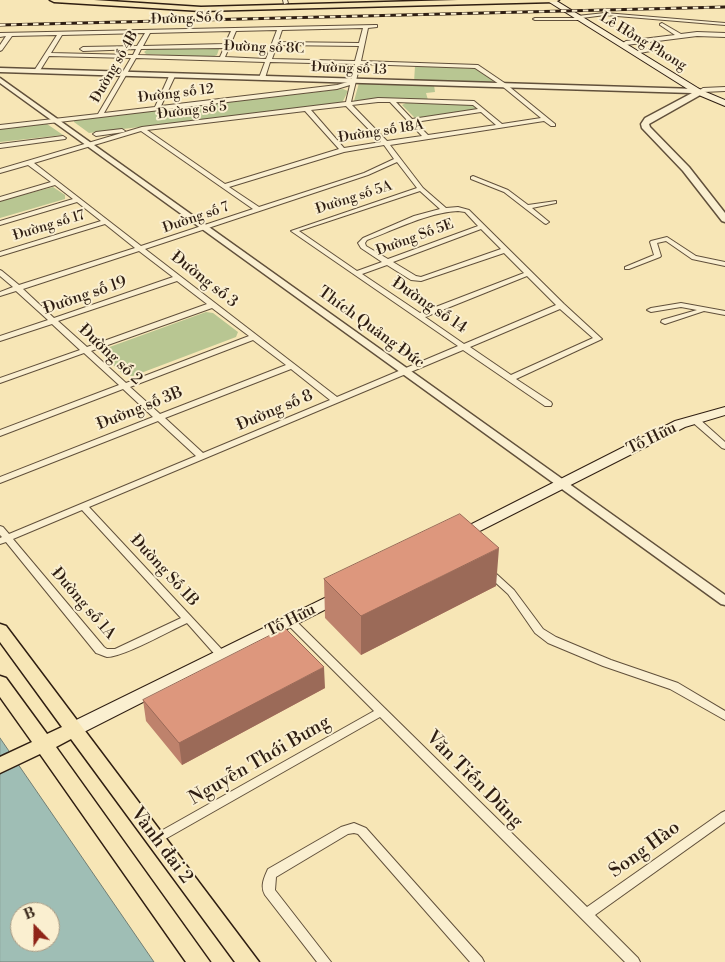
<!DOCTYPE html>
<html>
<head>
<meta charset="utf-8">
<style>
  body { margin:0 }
  #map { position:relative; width:725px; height:962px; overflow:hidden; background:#f7e6b6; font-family:"Libre Bodoni",serif }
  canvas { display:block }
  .north { position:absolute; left:10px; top:902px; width:50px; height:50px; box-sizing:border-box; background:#faefd0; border:1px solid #a99b84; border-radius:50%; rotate:338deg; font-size:14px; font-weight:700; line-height:20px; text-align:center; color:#2f1e12 }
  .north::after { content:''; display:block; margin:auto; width:18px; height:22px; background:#8f2418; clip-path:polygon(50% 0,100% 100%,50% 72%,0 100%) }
</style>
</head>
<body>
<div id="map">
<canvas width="725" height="962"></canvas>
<div class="north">B</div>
</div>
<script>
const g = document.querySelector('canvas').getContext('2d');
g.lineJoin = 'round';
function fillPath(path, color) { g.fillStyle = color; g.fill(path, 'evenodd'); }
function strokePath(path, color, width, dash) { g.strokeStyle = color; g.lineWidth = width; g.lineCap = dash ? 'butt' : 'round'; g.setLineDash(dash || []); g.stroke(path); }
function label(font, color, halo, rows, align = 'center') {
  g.font = font + ' "Libre Bodoni",serif'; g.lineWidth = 4; g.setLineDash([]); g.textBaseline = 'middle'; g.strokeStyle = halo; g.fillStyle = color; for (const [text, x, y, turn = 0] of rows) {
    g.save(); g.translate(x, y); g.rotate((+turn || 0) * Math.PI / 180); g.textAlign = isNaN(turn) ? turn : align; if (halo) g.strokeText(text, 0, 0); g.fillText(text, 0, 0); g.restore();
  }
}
const green = new Path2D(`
  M213,47L219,49L217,55L212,57L146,54L144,52L148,49Z
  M415,66L480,69L494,81L485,83L414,82Z
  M359,83L434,85L435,92L426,93L428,100L357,102L354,101Z
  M343,89L348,91L342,103L89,133L74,122V120Z
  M406,103L473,105L477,109L415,118L402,105Z
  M47,124L63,135L0,142V129Z
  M53,187L65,195V199L0,218V201Z
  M206,312L213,313L238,332L236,337L133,376H125L101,354L104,349Z`);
const water = new Path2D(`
  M0,738L154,962H0ZM20,912H50V942H20Z`);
const minor = new Path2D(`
  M283,0H287L288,3L284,4Z
  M605,13L725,23V25L605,15L582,18V20H535L533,19L535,18H575L577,16Z
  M662,23L681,34L697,32L725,33V37L697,36L626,45L623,43L626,41L675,35L660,25V24Z
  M375,25H377V27L368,28L361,61L478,65L506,84L555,124V126H551L544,121L390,145L423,188L446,208L458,207L469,210L564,304L602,339L516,379L551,402L552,404L551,406H545L463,350L89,507L227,655L226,658H218L187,623C169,631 124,657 107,657C103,656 100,654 96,653L6,542L0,544V538L2,537L0,535V526L3,527L9,534L196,456L158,421L0,483V477L153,417L123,389L0,436V430L119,385L84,353L0,383V378L80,350L52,324L0,341V336L48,320L16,291L0,296V292L13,287L0,276V270L2,271L19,285L135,248L105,224L0,256V252L101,221L77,202L0,225V221L73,199L55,185L0,201V197L51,182L28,165L0,173V169L142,127L346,102L350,85L337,89L0,129V125L98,114L131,58L49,56L39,72L37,73L34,71L57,35L12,36L2,50L0,51V45L6,36L0,37V33ZM363,28L359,43L278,42L282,30ZM277,30L266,59L225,57L236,31ZM231,31L225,44L143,46L150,33ZM145,33L137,46L83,47L80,49L83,51L136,49L133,55L51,53L62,35ZM277,45L359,46L355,61L272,59ZM224,48L220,57L138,55L141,49ZM136,58L265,62L259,78L262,80L265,78L270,62L355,64L351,81L337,85L161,106L175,76L172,74L169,76L155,107L104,113ZM360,64L475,68L502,86L541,118L502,124L474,101L378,98L351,102ZM378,102H390L422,136L387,141L352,105ZM396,102L473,105L478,109L412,119ZM346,106L381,142L344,148L311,110ZM305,111L339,149L225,184L147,130ZM481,112L496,125L428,135L415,122ZM141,131L253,209L141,246L34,163ZM384,145L394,159L364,173L259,207L229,187L344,152ZM397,162L417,188L291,231L458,346L337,397L145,249L368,175ZM420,191L440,209L414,216L363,238L358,243L361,248L382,262L357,271L299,231ZM458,211L465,212L478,226L388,259L366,246L365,243L367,240C397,229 426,213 458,211ZM481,229L501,249L421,277L416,276L393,262ZM139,251L173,277L54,318L23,289ZM504,253L524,273L420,313L362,274L387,265L411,280L421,281ZM527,276L556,305L464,344L425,317ZM177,281L207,304L87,347L58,321ZM212,308L249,336L126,383L91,351ZM560,309L593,338L511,375L470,347ZM253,340L286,365L160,414L130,387ZM291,369L330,400L203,453L165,418ZM82,510L181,618L115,649H107L104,647L13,539Z
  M659,46L661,47V49L640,53L637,51Z
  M725,87V91L703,92L700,90L703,88Z
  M122,129L125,131L124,132L96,136L93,134L96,132Z
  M63,136L66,138L65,139L0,148V144Z
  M473,176L508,190L528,205L556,201V203L532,208L549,222L546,224L544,223L504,192L471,179V177Z
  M667,237L696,256L725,262V266L692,259L666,241L657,243L661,256L660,257L629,269H625V267L654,255L650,242L651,241Z
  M681,303L725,311V315L704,311L665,324L661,322L662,320L697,310L681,307L651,312L647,310L651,308Z
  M691,417H697L725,442V449L722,448L691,421L690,419Z
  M488,568L491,569L514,590L543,629L556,637L611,660L678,683L725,711V720L670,689L603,666L548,643L535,633L508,594L485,573L483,571L485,569Z
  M290,618L294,619L587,907L721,813L725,811V822L595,915L638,958L640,962H625L380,717L160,842L156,844L152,842L150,839L152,836L374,711L286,623L285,621L286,619Z
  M354,823L366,828L482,958L484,962H470L358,834L354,833L348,834L276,877L275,890L331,962H317L265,895C260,886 264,878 268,869L341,827Z`);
const tertiary = new Path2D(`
  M0,68L697,89L702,90V94L649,124L650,127L689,167L725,213V222L722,221L683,171L642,128L641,124L645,118L692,93L0,72Z
  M0,78L725,595V605L721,604L0,83Z`);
const secondary = new Path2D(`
  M546,0H555L701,90L725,100V106L694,93Z
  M725,407V415L685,427L464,539L459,541L452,536L454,533L675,421Z
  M341,590L346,591L349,595L346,599L80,734L74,735L68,734L66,729L68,724Z`);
const primary = new Path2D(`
  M50,0H94L201,7L458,0H559L555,2L201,11L54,2Z
  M0,624L6,626L259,962H235L71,739L56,747L210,962H186L40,754L0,773V757L32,742L0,697V676L6,678L47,734L62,727L0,642Z`);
const rail = new Path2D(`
  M0,25L725,7`);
const wall = new Path2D(`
  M324,579L496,586L361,655L325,618Z
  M325,688L182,765L146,721L143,700Z`);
const shadedWall = new Path2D(`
  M499,548L496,586L361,655V616Z
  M324,667L325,688L182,765L179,743Z`);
const building = new Path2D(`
  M460,514L499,548L361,616L324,579Z
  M285,628L324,667L179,743L143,700Z`);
const farStreetnames = [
  ["Đường Số 6",187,19,-2],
  ["Lê Hồng Phong",643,42,31],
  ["Đường số 8C",264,48,2],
  ["Đường số 4B",115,67,-60],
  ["Đường số 13",349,69,2],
  ["Đường số 12",176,94,-7],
  ["Đường số 5",192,111,-7],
  ["Đường số 18A",381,132,-9],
  ["Đường số 5A",354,198,-18],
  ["Đường số 7",196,218,-19],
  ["Đường số 17",49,226,-17],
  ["Đường Số 5E",415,238,-20]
];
const streetNames = [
  ["Đường số 3",204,280,38],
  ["Đường số 19",85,296,-19],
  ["Đường số 14",429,306,34],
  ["Thích Quảng Đức",371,328,36],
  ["Đường số 2",110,355,43],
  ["Đường số 3B",140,409,-22],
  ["Đường số 8",275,411,-23],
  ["Tố Hữu",652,439,-26],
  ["Đường Số 1B",164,571,47],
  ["Đường số 1A",83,604,49],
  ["Tố Hữu",291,621,-27]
];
const nearStreetnames = [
  ["Nguyễn Thới Bưng",260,761,-30],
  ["Văn Tiến Dũng",474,780,45],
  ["Vành đai 2",161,846,53],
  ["Song Hào",645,850,-36]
];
fillPath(green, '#b8c692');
fillPath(water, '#9fbeb5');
strokePath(water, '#727e74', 1);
strokePath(minor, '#61503b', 2);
strokePath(tertiary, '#61503b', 3);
strokePath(secondary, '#2f1e12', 2);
strokePath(primary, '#2f1e12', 3);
fillPath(minor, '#faefd0');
fillPath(tertiary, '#faefd0');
fillPath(secondary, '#faefd0');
fillPath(primary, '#f7e6b6');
strokePath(rail, '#2f1e12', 3);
strokePath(rail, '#faefd0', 2, [5.5]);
fillPath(wall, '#be826c');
fillPath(shadedWall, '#9b6a58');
fillPath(building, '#dd977d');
strokePath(building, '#9b6a58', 1);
label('14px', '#2f1e12', '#faefd0', farStreetnames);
label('16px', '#2f1e12', '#faefd0', streetNames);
label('19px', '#2f1e12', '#faefd0', nearStreetnames);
</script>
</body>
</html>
